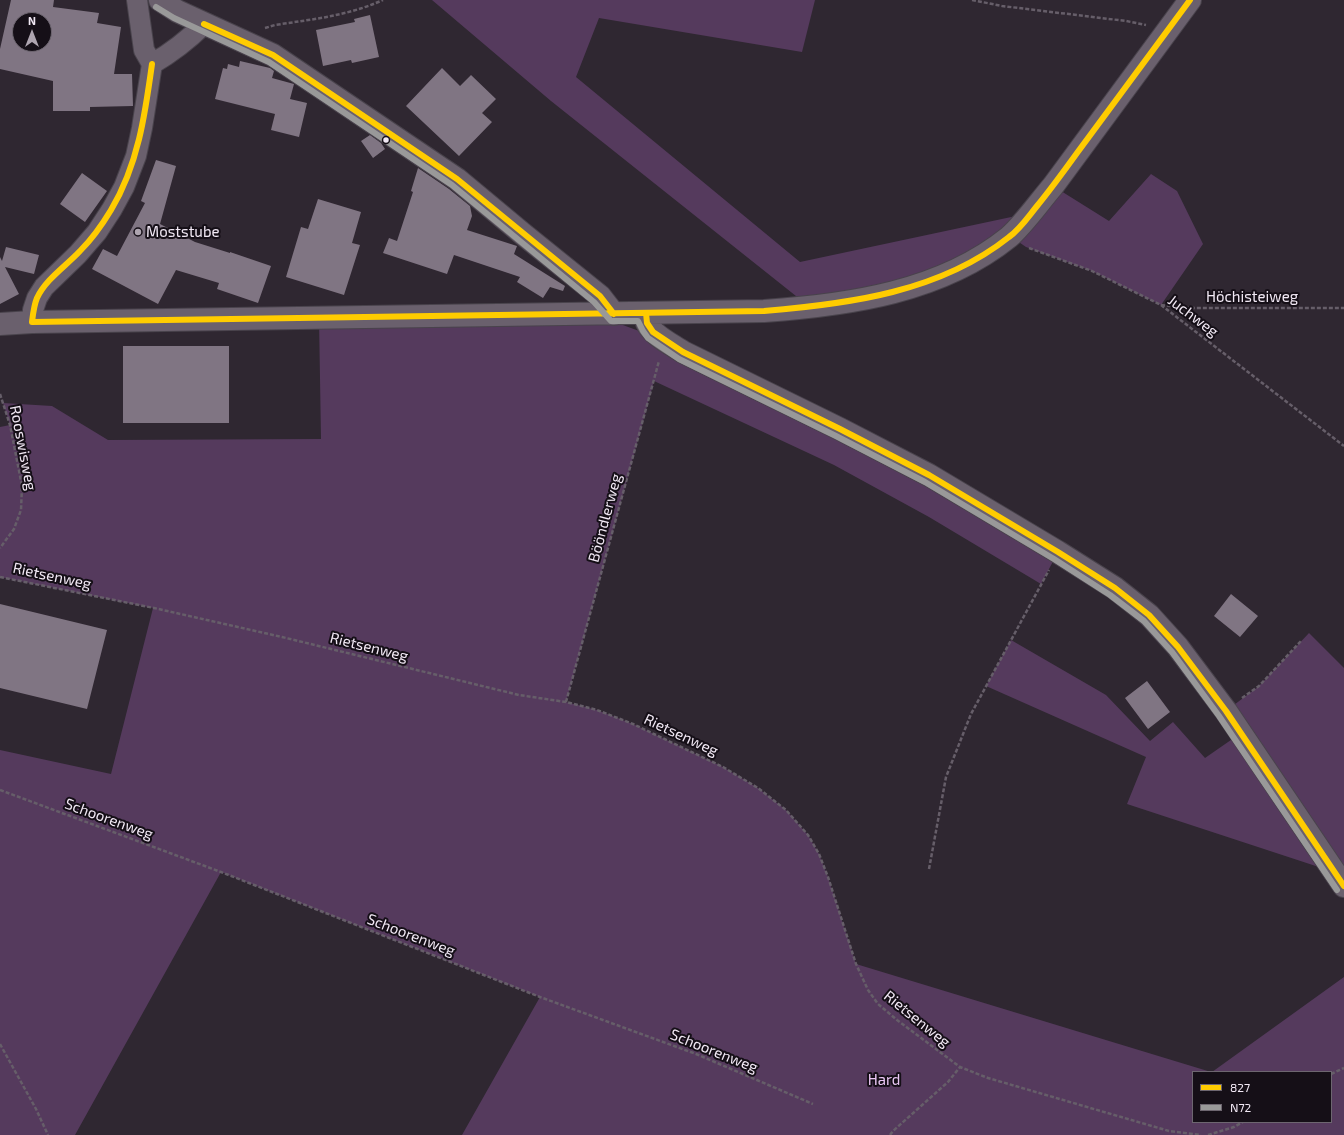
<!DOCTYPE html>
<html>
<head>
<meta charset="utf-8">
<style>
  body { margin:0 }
  #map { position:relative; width:1344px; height:1135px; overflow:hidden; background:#2f2731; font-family:"Exo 2",sans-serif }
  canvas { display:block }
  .legend { position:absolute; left:1192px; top:1071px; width:140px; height:52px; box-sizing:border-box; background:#150f17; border:1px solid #6d6670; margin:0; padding:5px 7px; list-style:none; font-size:12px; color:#f2e9f5 }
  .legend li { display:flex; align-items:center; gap:8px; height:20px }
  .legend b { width:20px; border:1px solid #6d6670 }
  .north { position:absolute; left:12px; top:12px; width:40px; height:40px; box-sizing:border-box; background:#150f17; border:1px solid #6d6670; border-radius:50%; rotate:0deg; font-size:11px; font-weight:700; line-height:16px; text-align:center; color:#f2e9f5 }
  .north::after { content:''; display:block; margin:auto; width:14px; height:18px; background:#aea5b0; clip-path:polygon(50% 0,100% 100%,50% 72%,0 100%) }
</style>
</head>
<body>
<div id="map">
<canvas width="1344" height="1135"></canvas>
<ul class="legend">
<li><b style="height:5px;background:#fc0"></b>827</li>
<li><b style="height:5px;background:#999"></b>N72</li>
</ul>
<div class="north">N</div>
</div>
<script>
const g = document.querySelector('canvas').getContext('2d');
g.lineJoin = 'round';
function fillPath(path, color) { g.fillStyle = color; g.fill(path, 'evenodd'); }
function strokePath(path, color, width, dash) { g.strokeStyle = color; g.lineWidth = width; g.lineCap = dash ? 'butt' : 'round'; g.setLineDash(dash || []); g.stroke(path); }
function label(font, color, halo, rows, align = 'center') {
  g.font = font + ' "Exo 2",sans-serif'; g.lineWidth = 4; g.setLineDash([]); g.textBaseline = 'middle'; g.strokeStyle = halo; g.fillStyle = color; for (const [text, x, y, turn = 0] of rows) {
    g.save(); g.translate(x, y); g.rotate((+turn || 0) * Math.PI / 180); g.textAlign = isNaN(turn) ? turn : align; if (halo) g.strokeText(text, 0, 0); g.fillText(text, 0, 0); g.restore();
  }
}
const green = new Path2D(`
  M432,0H815L802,52L599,18L576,77L800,262L1030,213L1053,186L1109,221L1151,174L1177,191L1203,244L1161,305L1092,271L1026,247L1010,236L974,260L811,308L551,101Z
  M319,318L609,320L664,340L1058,552L1041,584L929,517L834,465L654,381L566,702L597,710L633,724L723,767L758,788L786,810L808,835L819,854L828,877L856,964L1211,1072H1193V1122H1331V1072H1212L1344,977V1135H462L540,997L221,872L75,1135H0V750L111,774L153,608L0,577V427L10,425L3,403L52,406L108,440L321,439Z
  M1309,633L1344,668V886L1334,872L1127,804L1146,757L986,686L1011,640L1106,695L1150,741L1173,722L1205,758L1241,733L1226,711L1259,686Z`);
const building = new Path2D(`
  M11,0H54L53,7L99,13L97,23L121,27L114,74H132L133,106L90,107V111H53V81L0,69V49ZM20,20H44V44H20Z
  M370,15L379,57L352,63L351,60L323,66L316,30L355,22L354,19Z
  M240,61L270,68L274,71L272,78L294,84L290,99L307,103L299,137L271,130L275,114L215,99L223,68L227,69L228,64L239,67Z
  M442,68L460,86L471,75L496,99L482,113L492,122L459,156L406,106Z
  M370,135L381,143L385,149L373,158L361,141Z
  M156,160L176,166L160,224L195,242L230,253V252L271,266L258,303L217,289L219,283L176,270L158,304L92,269L103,249L117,256L145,203L141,201Z
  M418,168L449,189L470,206L472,216L467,230L517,246L514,254L565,286L563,291L550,287L543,298L517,282L520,277L454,255L447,274L383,253L389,238L397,241L413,192L411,191Z
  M82,173L107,191L85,222L60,204Z
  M318,199L361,212L352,243L360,245L344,295L286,277L301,227L308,229Z
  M6,247L39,255L34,274L5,267L19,294L0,304V257L2,261Z
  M123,346H229V423H123Z
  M1231,594L1258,616L1240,637L1214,616Z
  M0,604L107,630L87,709L0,688Z
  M1147,681L1170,712L1148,729L1125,698Z`);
const path = new Path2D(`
  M972,0L1002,6L1126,21L1146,25
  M265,28L275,25C314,19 347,16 383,0
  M1029,248L1092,271L1161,305L1344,446
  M1161,305L1191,308H1344
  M0,394L10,425L22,486L21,510L14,529L0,548
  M0,577L154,608L282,637L519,695L566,702L597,710L633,724L723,767L758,788L786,810L808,835L819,854L828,877L856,964L868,990L878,1004L897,1020L960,1067L988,1078L1169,1131L1201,1135
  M1242,698L1259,686L1301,641
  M566,702L659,361
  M0,790L221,872L540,997L696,1054L813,1104
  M929,869L946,777L971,714L1049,570
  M0,1044L36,1109L48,1135
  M1331,1074L1344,1068
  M890,1135L893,1131L948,1082L960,1067
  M1208,1135L1234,1127L1243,1122`);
const minor = new Path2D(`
  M152,64C171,53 188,40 204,24
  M32,322L33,310L37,298L44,287L78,254L97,232L112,209L124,187L136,156L142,128L152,64L144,50L137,0`);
const tertiary = new Path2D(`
  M160,0L177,11L273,55L457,179L523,234L600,296L614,314
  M646,313C646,316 646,320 647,323C652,335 673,345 683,352L840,429L929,475L1058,552L1115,588L1149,615L1178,647L1226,711L1344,886
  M0,324L32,322L764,311C849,305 941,292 1009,237C1024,224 1040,201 1053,186L1190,0`);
const bus1 = new Path2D(`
  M204,24L273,55L457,179L600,296L614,314
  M646,313L647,323L653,332L683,352L840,429L929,475L1058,552L1115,588L1149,615L1178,647L1226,711L1344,886
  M32,322L764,311C849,304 940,292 1009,237C1020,229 1028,217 1037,206C1051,189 1064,171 1077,153C1115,102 1152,51 1190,0
  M32,322C33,314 34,305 37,298C46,279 66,266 80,251C92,239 102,225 111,210C138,165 145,115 152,64`);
const bus2 = new Path2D(`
  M156,7L174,18L269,62L452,185L594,302L611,321H638L643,331L648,338L679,359L836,436L925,482L1054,559L1110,595L1144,621L1172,652L1219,716L1337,890`);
const markers = [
  [386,140,3.5,"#f2e9f5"],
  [138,232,4,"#aea5b0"]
];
const poiNames = [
  ["Moststube",146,232]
];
const streetNames = [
  ["Höchisteiweg",1252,297],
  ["Juchweg",1193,316,37],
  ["Rooswisweg",23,448,79],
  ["Bööndlerweg",605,518,-75],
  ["Rietsenweg",52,576,12],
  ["Rietsenweg",369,647,14],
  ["Rietsenweg",681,735,25],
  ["Schoorenweg",109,819,20],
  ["Schoorenweg",411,935,21],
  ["Rietsenweg",917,1019,39],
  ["Schoorenweg",714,1051,22]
];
const parkNames = [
  ["Hard",884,1080]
];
fillPath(green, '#553a5d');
fillPath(building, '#807583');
strokePath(minor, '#49434c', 22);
strokePath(tertiary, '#49434c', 24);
strokePath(path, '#665e69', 2.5, [4, 2]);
strokePath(minor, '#6a606d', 20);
strokePath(tertiary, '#6a606d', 22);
strokePath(bus1, '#fc0', 6);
strokePath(bus2, '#999', 6);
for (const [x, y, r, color] of markers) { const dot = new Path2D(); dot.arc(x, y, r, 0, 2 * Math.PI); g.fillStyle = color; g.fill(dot); strokePath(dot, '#150f17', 1.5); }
label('15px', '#f2e9f5', '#150f17', poiNames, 'left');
label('15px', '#f2e9f5', '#150f17', streetNames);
label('15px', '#ebc8f5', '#150f17', parkNames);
</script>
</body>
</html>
